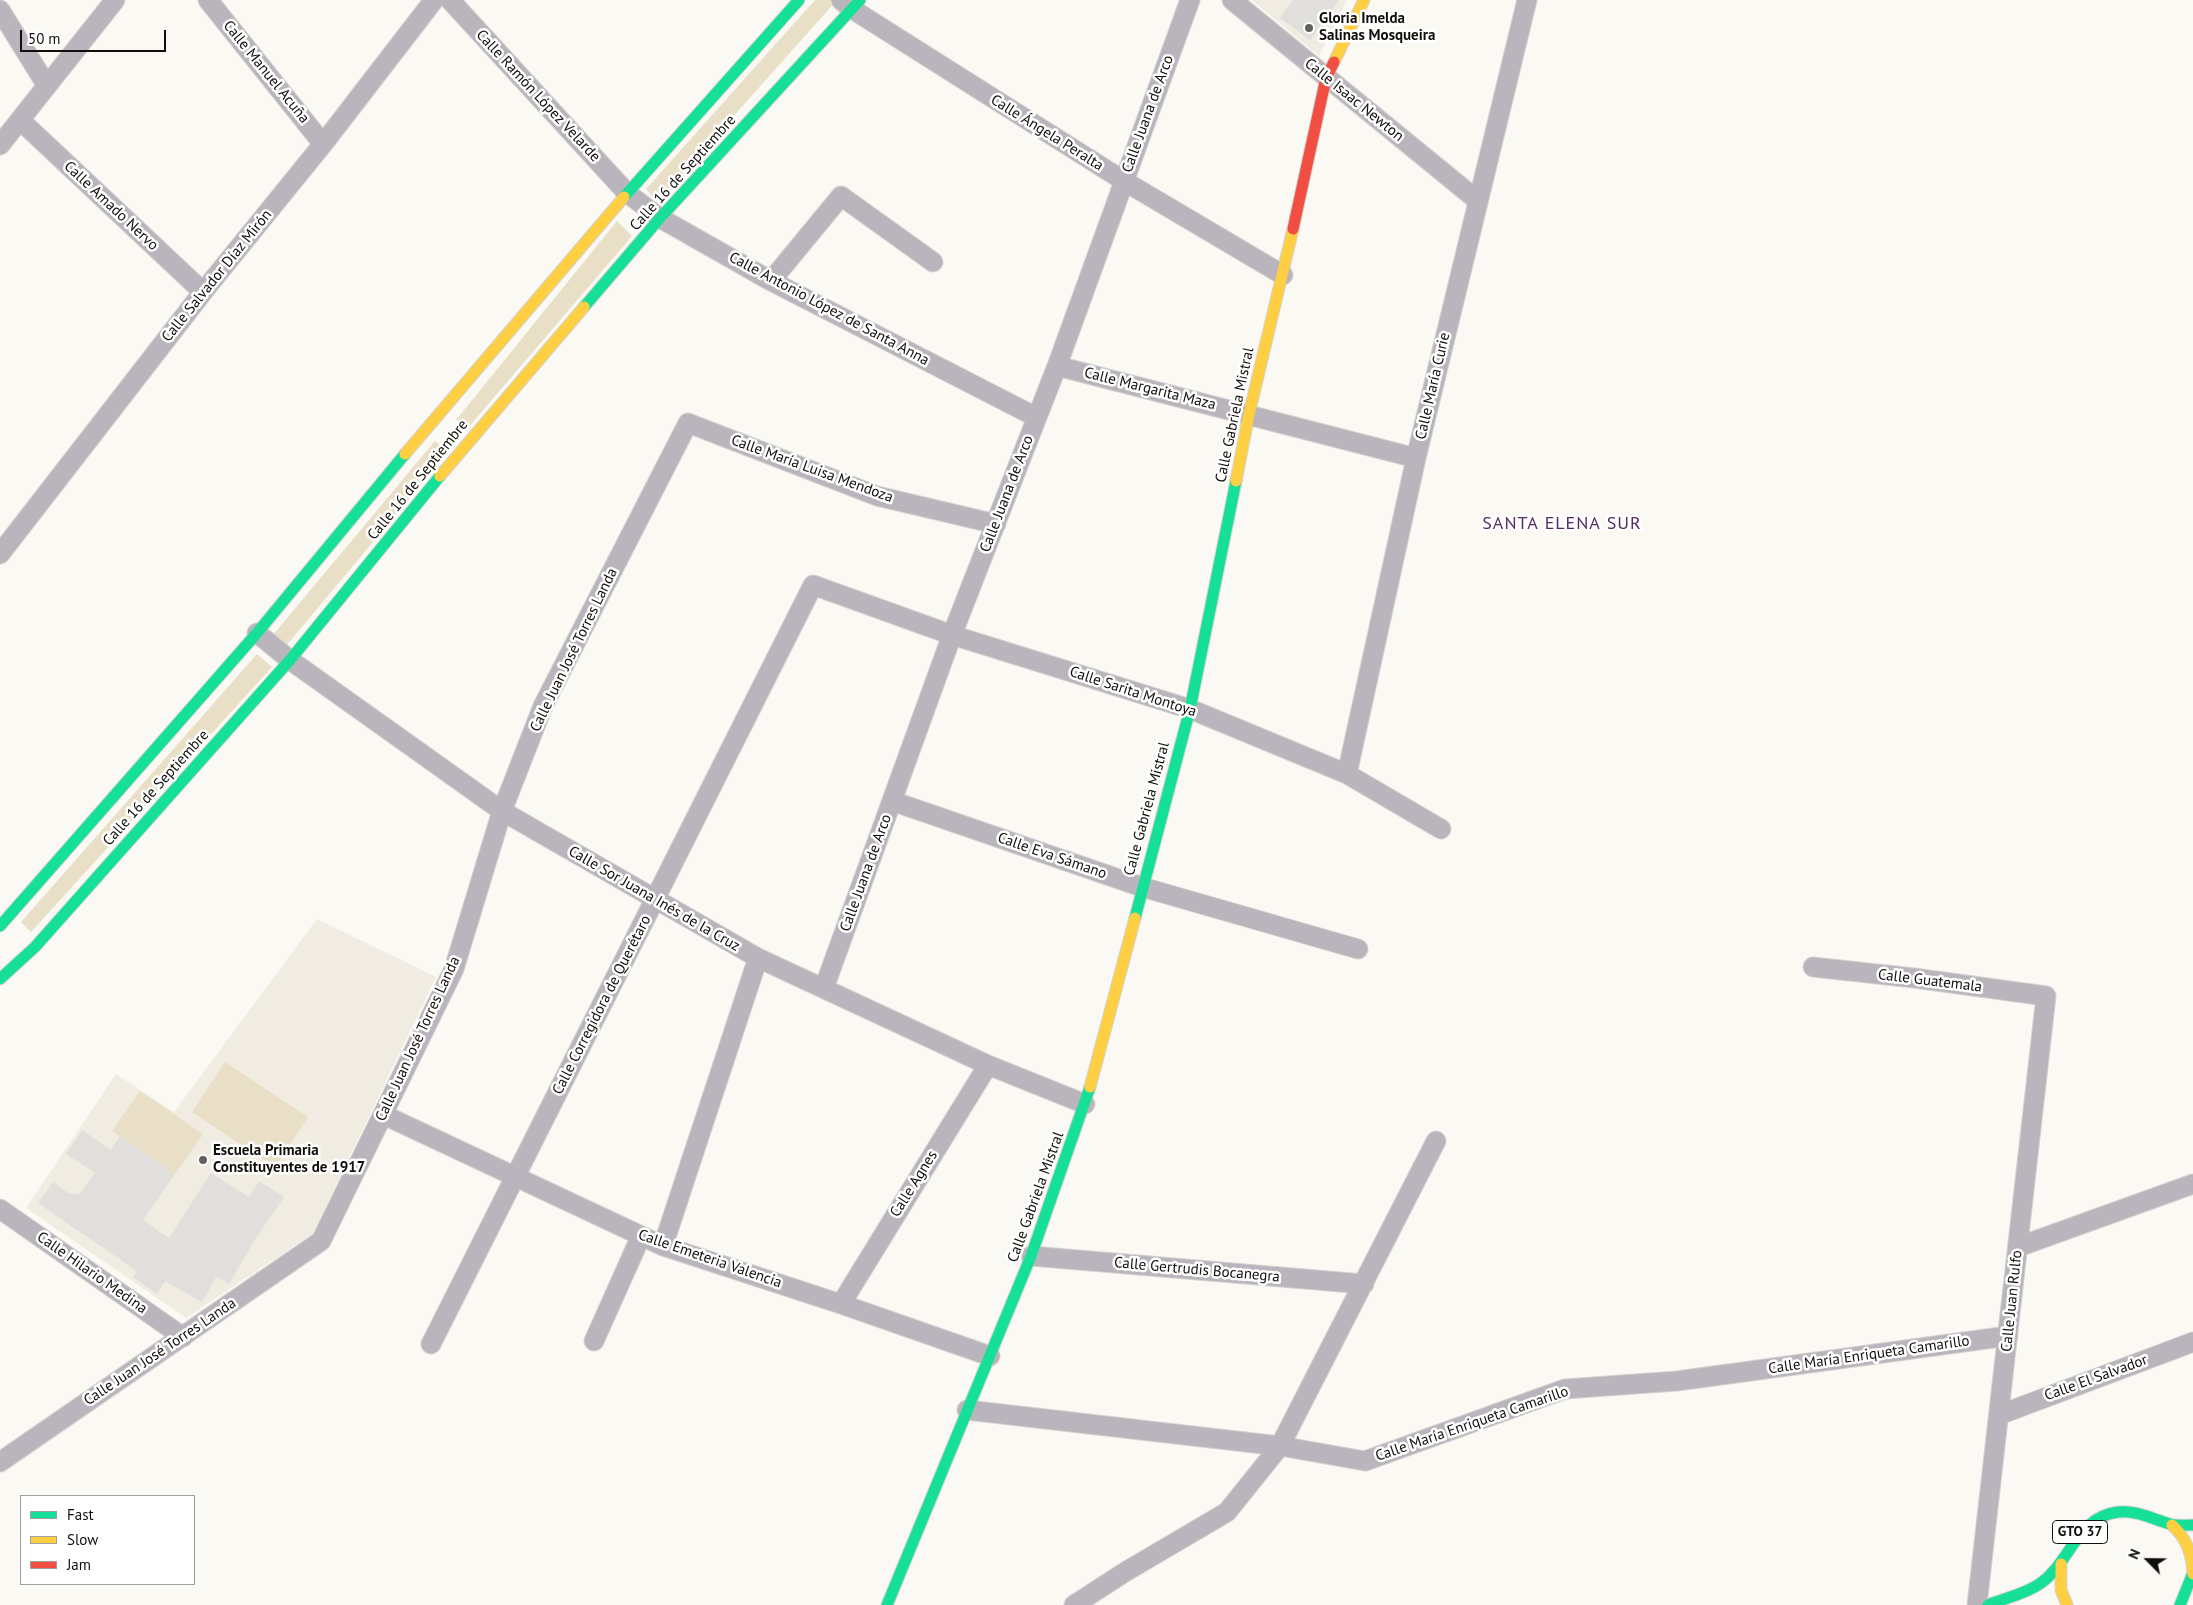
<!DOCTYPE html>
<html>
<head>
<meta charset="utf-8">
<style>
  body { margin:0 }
  #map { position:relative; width:2193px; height:1605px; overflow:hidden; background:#fbf9f4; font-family:"PT Sans",sans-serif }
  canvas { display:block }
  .legend { position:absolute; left:20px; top:1495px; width:175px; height:90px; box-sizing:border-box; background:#fff; border:1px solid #9f9f9d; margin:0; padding:6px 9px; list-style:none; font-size:15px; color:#0f0e0a }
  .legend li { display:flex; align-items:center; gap:10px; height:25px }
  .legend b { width:25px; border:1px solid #9f9f9d }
  .north { position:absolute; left:2123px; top:1535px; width:50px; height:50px; -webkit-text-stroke:4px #fff; paint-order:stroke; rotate:293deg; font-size:14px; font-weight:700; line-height:20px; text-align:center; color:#0f0e0a }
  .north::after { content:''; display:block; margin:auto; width:18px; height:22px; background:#0f0e0a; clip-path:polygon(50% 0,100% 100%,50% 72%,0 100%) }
  .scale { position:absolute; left:20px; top:30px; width:146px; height:22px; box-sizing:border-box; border:2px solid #0f0e0a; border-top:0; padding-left:6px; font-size:15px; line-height:18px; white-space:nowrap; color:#0f0e0a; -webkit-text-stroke:4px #fff; paint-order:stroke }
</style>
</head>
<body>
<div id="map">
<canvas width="2193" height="1605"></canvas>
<ul class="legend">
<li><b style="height:6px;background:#16e098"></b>Fast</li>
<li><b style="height:6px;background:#ffcf43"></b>Slow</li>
<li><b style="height:6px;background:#f24e42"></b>Jam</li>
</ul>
<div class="north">N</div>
<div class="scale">50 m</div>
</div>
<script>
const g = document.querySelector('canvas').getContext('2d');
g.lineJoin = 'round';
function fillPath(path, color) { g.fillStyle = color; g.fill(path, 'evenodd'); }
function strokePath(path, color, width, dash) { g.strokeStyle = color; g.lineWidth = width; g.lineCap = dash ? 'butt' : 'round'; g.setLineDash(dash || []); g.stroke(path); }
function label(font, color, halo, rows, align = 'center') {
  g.font = font + ' "PT Sans",sans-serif'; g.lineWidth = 5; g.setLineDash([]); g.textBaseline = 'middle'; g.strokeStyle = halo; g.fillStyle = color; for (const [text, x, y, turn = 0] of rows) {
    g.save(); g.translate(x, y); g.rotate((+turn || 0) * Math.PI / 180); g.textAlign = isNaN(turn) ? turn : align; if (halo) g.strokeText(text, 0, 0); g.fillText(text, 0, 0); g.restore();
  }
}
const built = new Path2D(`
  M1252,0H1347L1319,56Z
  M317,919L436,977L313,1233L186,1318L26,1208L116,1074L174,1112Z`);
const green = new Path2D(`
  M815,0H837L657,202L646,189Z
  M617,221L632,236L467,429L456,420Z
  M435,441L448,452L286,646L272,636Z
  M257,654L272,667L31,932L21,922Z
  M225,1062L308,1117L275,1167L192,1112Z
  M140,1091L203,1134L175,1174L112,1131Z`);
const building = new Path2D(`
  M1293,0H1339L1310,40L1280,18Z
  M82,1130L111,1150L120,1136L175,1174L143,1220L169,1238L211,1173L249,1197L259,1181L284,1197L254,1241L229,1284L216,1277L202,1302L165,1281L157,1294L133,1277L137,1271L38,1203L53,1182L68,1193L80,1194L95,1173L66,1154Z`);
const street = new Path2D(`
  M208,0L323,144
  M450,0L627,193L660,218L771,281L1036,417
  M841,0L852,9L1124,181L1283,275
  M1232,0L1477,200
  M0,10L47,86
  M20,120L203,292
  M0,145L115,0
  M771,281L841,196L933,262
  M1057,366L1416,458
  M0,554L203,292L323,144L434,0
  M257,633L290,660L502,811L758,958L988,1065L1085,1104
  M1347,774L1416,458L1527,0
  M892,801L1142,887L1358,949
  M1813,967L1914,978L2046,996L1977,1605
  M824,988L952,635L1057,366L1190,0
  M384,1115L663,1246L841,1304L990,1356
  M0,1209L183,1337
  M663,1246L758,958
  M2018,1247L2193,1184
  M1031,1256L1364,1284
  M841,1304L988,1065
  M594,1341L641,1236
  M431,1344L813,585L952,635L1190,709L1347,774L1441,829
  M967,1410L1280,1446L1365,1461L1565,1389L1677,1381L2008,1336
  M1999,1415L2193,1342
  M0,1462L321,1241L454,969L502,811L543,706L688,423L877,496L996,524
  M1074,1605L1125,1572L1227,1512L1280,1446L1436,1141`);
const fast = new Path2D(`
  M624,197L799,0
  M584,307L660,218L860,0
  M1135,918L1190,709L1236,481
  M0,926L257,633L405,454
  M0,979L35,947L290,660L440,476
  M887,1605L1031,1256L1090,1087
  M1988,1605C2005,1598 2026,1594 2041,1583C2071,1561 2077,1517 2118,1512C2137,1510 2152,1519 2170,1524C2177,1526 2185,1525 2193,1525
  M2180,1605L2193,1573`);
const slow = new Path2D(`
  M1334,62L1364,0
  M405,454L624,197
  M440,476L584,307
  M1236,481L1249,414L1293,229
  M1090,1087L1135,918
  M2172,1525C2187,1539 2192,1554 2193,1574
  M2061,1564V1590L2067,1605`);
const jam = new Path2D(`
  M1293,229L1326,78L1334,62`);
const markers = [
  [1309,28,5,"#62605c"],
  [203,1160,5,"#62605c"]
];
const shields = [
  [2080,1532,55]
];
const shieldNames = [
  ["GTO 37",2080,1532]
];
const poiNames = [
  ["Gloria Imelda",1319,19],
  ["Salinas Mosqueira",1319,36],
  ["Escuela Primaria",213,1151],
  ["Constituyentes de 1917",213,1168]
];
const streetNames = [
  ["Calle Manuel Acuña",266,72,51],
  ["Calle Ramón López Velarde",538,96,47],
  ["Calle Isaac Newton",1354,100,39],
  ["Calle Juana de Arco",1148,114,-70],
  ["Calle Ángela Peralta",1047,133,32],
  ["Calle 16 de Septiembre",683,173,-48],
  ["Calle Amado Nervo",111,206,43],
  ["Calle Salvador Díaz Mirón",217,276,-51],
  ["Calle Antonio López de Santa Anna",829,309,28],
  ["Calle María Curie",1433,386,-77],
  ["Calle Margarita Maza",1150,389,14],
  ["Calle Gabriela Mistral",1235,415,-78],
  ["Calle María Luisa Mendoza",812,469,20],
  ["Calle 16 de Septiembre",418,480,-51],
  ["Calle Juana de Arco",1007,494,-69],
  ["Calle Juan José Torres Landa",574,650,-64],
  ["Calle Sarita Montoya",1133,692,18],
  ["Calle 16 de Septiembre",156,788,-48],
  ["Calle Gabriela Mistral",1147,809,-75],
  ["Calle Eva Sámano",1052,856,19],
  ["Calle Juana de Arco",866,873,-70],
  ["Calle Sor Juana Inés de la Cruz",654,899,30],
  ["Calle Guatemala",1930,981,7],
  ["Calle Corregidora de Querétaro",602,1005,-63],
  ["Calle Juan José Torres Landa",418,1039,-65],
  ["Calle Agnes",914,1184,-58],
  ["Calle Gabriela Mistral",1036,1197,-70],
  ["Calle Emeteria Valencia",710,1259,19],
  ["Calle Gertrudis Bocanegra",1197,1270,5],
  ["Calle Hilario Medina",92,1273,35],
  ["Calle Juan Rulfo",2012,1301,-84],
  ["Calle Juan José Torres Landa",160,1352,-34],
  ["Calle María Enriqueta Camarillo",1869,1355,-8],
  ["Calle El Salvador",2096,1378,-20],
  ["Calle María Enriqueta Camarillo",1472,1424,-19]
];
const quarterNames = [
  ["SANTA ELENA SUR",1562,524]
];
fillPath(built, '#f1ece1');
fillPath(green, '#e9dfc6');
fillPath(building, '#e1dfdb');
strokePath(street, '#d4d3cf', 21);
strokePath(fast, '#d4d3cf', 13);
strokePath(slow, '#d4d3cf', 13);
strokePath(jam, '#d4d3cf', 13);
strokePath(street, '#bab4bc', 19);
strokePath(fast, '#16e098', 11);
strokePath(slow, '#ffcf43', 11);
strokePath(jam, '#f24e42', 11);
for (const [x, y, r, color] of markers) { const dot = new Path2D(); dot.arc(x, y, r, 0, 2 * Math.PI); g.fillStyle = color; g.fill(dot); strokePath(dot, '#fff', 2); }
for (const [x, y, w] of shields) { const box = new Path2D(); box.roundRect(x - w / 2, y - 11.5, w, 23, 4); g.fillStyle = '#fff'; g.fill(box); strokePath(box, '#0f0e0a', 1); }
label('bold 14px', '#0f0e0a', null, shieldNames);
label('bold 15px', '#0f0e0a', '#fff', poiNames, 'left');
label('15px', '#0f0e0a', '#fff', streetNames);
g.letterSpacing = '1px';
label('18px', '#512b61', '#fff', quarterNames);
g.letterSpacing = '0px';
</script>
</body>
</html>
